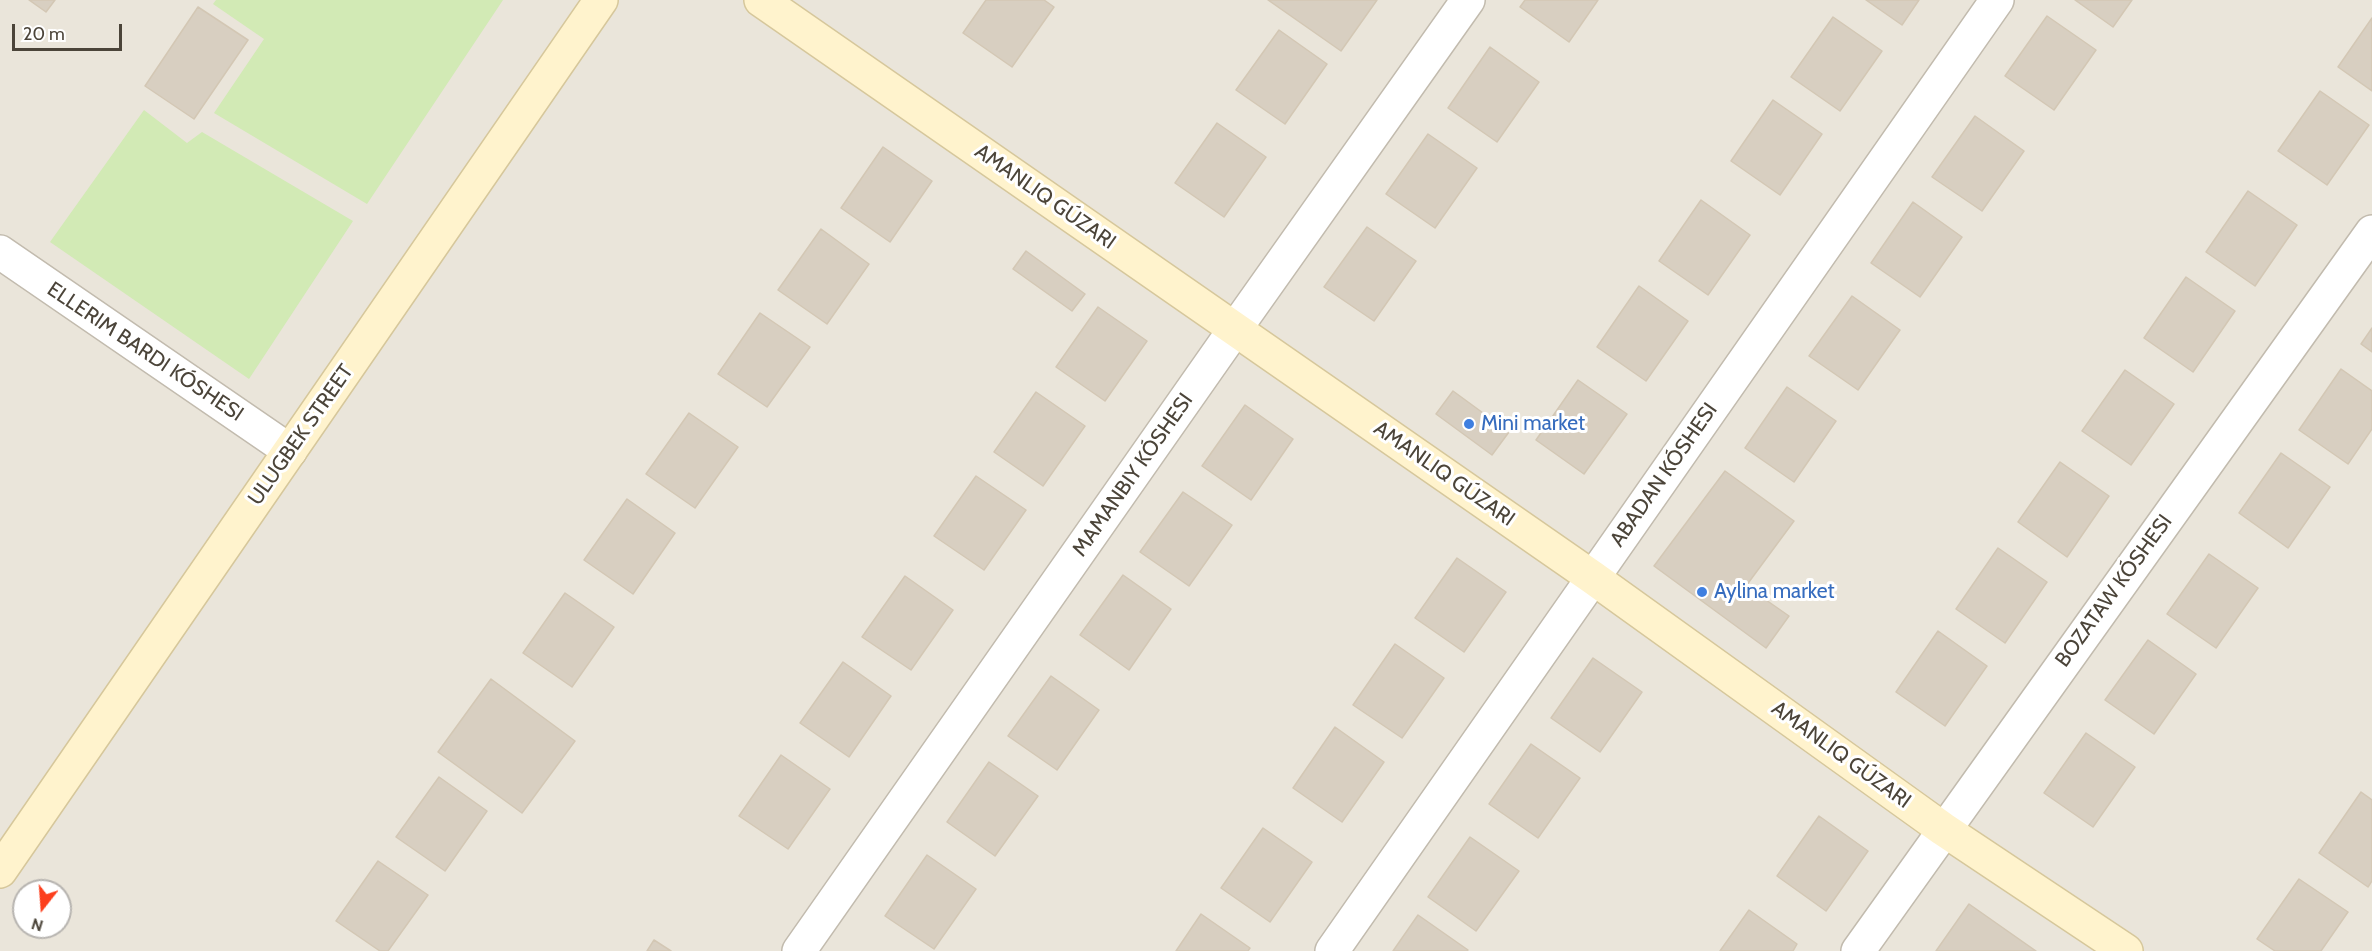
<!DOCTYPE html>
<html>
<head>
<meta charset="utf-8">
<style>
  body { margin:0 }
  #map { position:relative; width:2372px; height:951px; overflow:hidden; background:#f6f3ec; font-family:Cabin,sans-serif }
  canvas { display:block }
  .north { position:absolute; left:12px; top:879px; width:60px; height:60px; box-sizing:border-box; background:#fff; border:2px solid #b7b4b0; border-radius:50%; rotate:197deg; font-size:16px; font-weight:700; line-height:24px; text-align:center; color:#4b4439 }
  .north::after { content:''; display:block; margin:auto; width:21px; height:27px; background:#fc3f1d; clip-path:polygon(50% 0,100% 100%,50% 72%,0 100%) }
  .scale { position:absolute; left:12px; top:24px; width:110px; height:27px; box-sizing:border-box; border:3px solid #4b4439; border-top:0; padding-left:8px; font-size:18px; line-height:21px; white-space:nowrap; color:#4b4439; -webkit-text-stroke:4px #fff; paint-order:stroke }
</style>
</head>
<body>
<div id="map">
<canvas width="2372" height="951"></canvas>
<div class="north">N</div>
<div class="scale">20 m</div>
</div>
<script>
const g = document.querySelector('canvas').getContext('2d');
g.lineJoin = 'round';
function fillPath(path, color) { g.fillStyle = color; g.fill(path, 'evenodd'); }
function strokePath(path, color, width, dash) { g.strokeStyle = color; g.lineWidth = width; g.lineCap = dash ? 'butt' : 'round'; g.setLineDash(dash || []); g.stroke(path); }
function label(font, color, halo, rows, align = 'center') {
  g.font = font + ' Cabin,sans-serif'; g.lineWidth = 6; g.setLineDash([]); g.textBaseline = 'middle'; g.strokeStyle = halo; g.fillStyle = color; for (const [text, x, y, turn = 0] of rows) {
    g.save(); g.translate(x, y); g.rotate((+turn || 0) * Math.PI / 180); g.textAlign = isNaN(turn) ? turn : align; if (halo) g.strokeText(text, 0, 0); g.fillText(text, 0, 0); g.restore();
  }
}
const residential = new Path2D(`
  M0,0H2372V951H0ZM24,891H60V927H24Z`);
const green = new Path2D(`
  M216,0H503L367,204L214,113L264,39L213,4Z
  M144,110L187,143L202,132L353,221L249,379L50,242Z`);
const building = new Path2D(`
  M29,0H55L46,12Z
  M986,0H1044L1054,7L1012,67L963,33Z
  M1268,0H1377L1341,51Z
  M1525,0H1598L1569,42L1520,7Z
  M1866,0H1919L1902,25Z
  M2075,0H2132L2113,27Z
  M198,7L248,40L194,119L145,86Z
  M2047,16L2096,50L2054,110L2005,76Z
  M1833,17L1882,51L1840,111L1791,77Z
  M2372,18V91L2338,67Z
  M1279,30L1327,64L1285,124L1236,90Z
  M1490,47L1539,82L1497,142L1448,108Z
  M2320,91L2369,125L2327,185L2278,151Z
  M1773,100L1822,134L1780,195L1731,161Z
  M1975,116L2024,151L1982,211L1932,177Z
  M1217,123L1266,157L1224,217L1175,183Z
  M1428,134L1477,168L1435,228L1386,194Z
  M883,147L932,181L890,242L841,208Z
  M2248,191L2297,225L2255,286L2206,252Z
  M1701,200L1750,235L1708,295L1659,261Z
  M1913,202L1962,237L1920,297L1871,263Z
  M1367,227L1416,261L1374,321L1324,287Z
  M821,229L869,264L827,324L778,290Z
  M1026,251L1085,294L1072,311L1013,269Z
  M2186,277L2235,311L2193,372L2144,338Z
  M1639,286L1688,321L1646,381L1597,347Z
  M1852,296L1900,330L1858,390L1809,356Z
  M1098,307L1147,341L1105,401L1056,367Z
  M760,313L810,347L767,407L718,374Z
  M2372,328V352L2361,344Z
  M2341,369L2372,391V429L2348,464L2299,430Z
  M2125,370L2174,404L2131,465L2082,431Z
  M1578,380L1627,414L1584,474L1536,440Z
  M1787,387L1836,421L1794,482L1745,448Z
  M1453,391L1509,432L1492,455L1436,414Z
  M1036,392L1085,426L1043,486L994,452Z
  M1245,405L1293,439L1251,500L1202,466Z
  M689,413L738,447L695,508L646,474Z
  M2281,453L2330,487L2288,548L2239,513Z
  M2060,462L2109,496L2067,557L2018,522Z
  M1725,471L1794,521L1746,586L1789,616L1766,648L1654,566Z
  M976,476L1026,510L984,570L934,536Z
  M1183,492L1232,525L1189,586L1140,552Z
  M627,499L675,533L633,594L584,560Z
  M1998,548L2047,582L2005,643L1956,609Z
  M2209,554L2258,588L2216,648L2167,614Z
  M1457,558L1506,592L1464,652L1415,618Z
  M1123,575L1171,609L1129,670L1080,635Z
  M905,576L953,610L911,670L862,637Z
  M565,593L614,627L572,687L523,653Z
  M1938,631L1987,666L1945,726L1896,692Z
  M2148,640L2196,674L2154,734L2105,700Z
  M1395,644L1444,678L1402,738L1353,705Z
  M1593,658L1642,692L1600,752L1551,718Z
  M843,662L891,696L849,757L800,723Z
  M1051,676L1099,710L1057,770L1008,736Z
  M491,679L575,741L522,813L438,752Z
  M1335,727L1384,762L1342,822L1293,788Z
  M2086,733L2135,767L2093,827L2044,793Z
  M1531,744L1580,778L1538,838L1489,804Z
  M781,755L830,789L788,849L739,816Z
  M989,762L1038,796L995,856L947,822Z
  M439,777L487,811L445,871L396,837Z
  M2361,792L2372,800V881L2368,887L2319,853Z
  M1819,816L1868,851L1826,911L1777,876Z
  M1263,828L1312,862L1270,922L1221,888Z
  M1470,837L1519,871L1476,931L1428,897Z
  M927,855L976,889L934,949L885,916Z
  M378,861L428,895L388,951H380L336,921Z
  M2299,879L2348,912L2321,951H2275L2257,939Z
  M1969,904L2036,951H1936Z
  M1749,910L1797,944L1793,951H1720Z
  M1201,914L1250,948L1248,951H1176Z
  M1418,915L1468,950L1467,951H1393Z
  M654,940L671,951H647Z`);
const street = new Path2D(`
  M0,252L290,451
  M799,951L1235,329L1468,0
  M1332,951L1997,0
  M1858,951L2372,232`);
const secondary = new Path2D(`
  M761,0L1592,577L1943,829L2126,951
  M0,871L601,0`);
const markers = [
  [1469,424,6,"#3f7fe0"],
  [1702,592,6,"#3f7fe0"]
];
const streetNames = [
  ["AMANLIQ GÚZARI",1045,197,35],
  ["ELLERIM BARDI KÓSHESI",145,352,34],
  ["ULUGBEK STREET",301,435,-55],
  ["AMANLIQ GÚZARI",1444,474,35],
  ["MAMANBIY KÓSHESI",1133,475,-55],
  ["ABADAN KÓSHESI",1664,475,-55],
  ["BOZATAW KÓSHESI",2114,591,-54],
  ["AMANLIQ GÚZARI",1841,755,36]
];
const shopNames = [
  ["Mini market",1481,424],
  ["Aylina market",1714,592]
];
fillPath(residential, '#eae5da');
fillPath(green, '#d2eab5');
fillPath(building, '#d8cfc1');
strokePath(building, '#d3c7b4', 1.5);
strokePath(street, '#c2bbae', 36);
strokePath(secondary, '#d6c79b', 36);
strokePath(street, '#fff', 33);
strokePath(secondary, '#fff3cd', 33);
for (const [x, y, r, color] of markers) { const dot = new Path2D(); dot.arc(x, y, r, 0, 2 * Math.PI); g.fillStyle = color; g.fill(dot); strokePath(dot, '#fff', 2); }
label('21px', '#4b4439', '#fff', streetNames);
label('21px', '#366cbe', '#fff', shopNames, 'left');
</script>
</body>
</html>
